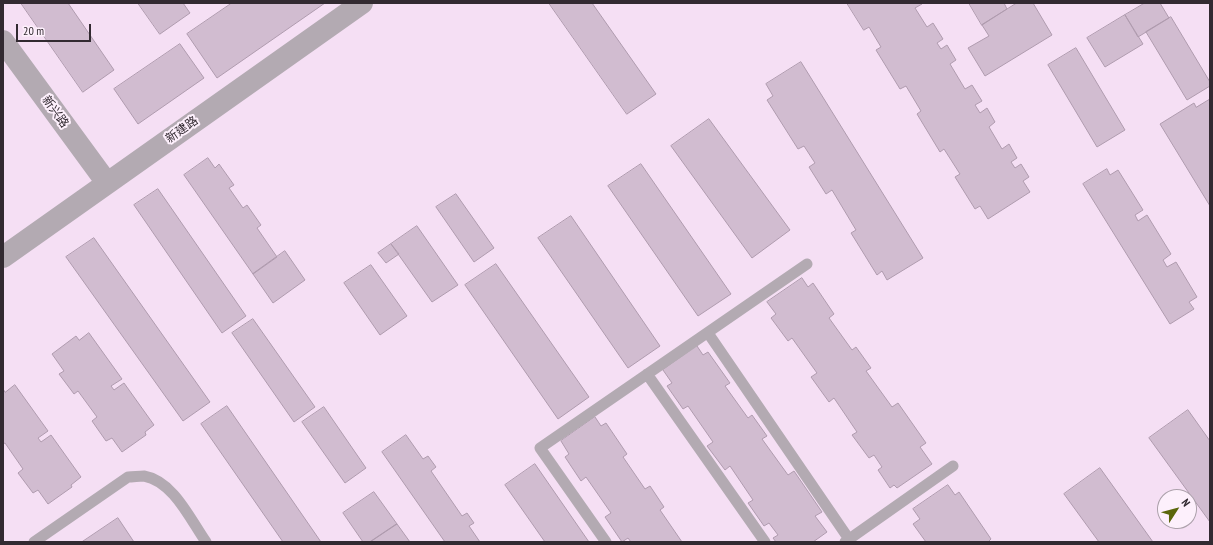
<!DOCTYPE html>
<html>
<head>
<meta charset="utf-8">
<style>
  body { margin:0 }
  #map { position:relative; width:1213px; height:545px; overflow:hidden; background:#f5dff4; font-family:"PT Sans Narrow",sans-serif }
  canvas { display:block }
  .frame { position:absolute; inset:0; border:4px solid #322a31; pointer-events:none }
  .north { position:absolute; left:1157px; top:489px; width:40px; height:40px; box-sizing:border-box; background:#fdf0fc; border:1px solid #aca1ab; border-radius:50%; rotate:54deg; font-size:11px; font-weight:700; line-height:16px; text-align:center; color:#322a31 }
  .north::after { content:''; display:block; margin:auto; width:14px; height:18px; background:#5b670c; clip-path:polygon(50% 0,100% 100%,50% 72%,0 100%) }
  .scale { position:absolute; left:16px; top:24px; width:75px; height:18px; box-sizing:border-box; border:2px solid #322a31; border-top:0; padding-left:5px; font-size:12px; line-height:14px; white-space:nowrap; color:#322a31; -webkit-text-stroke:3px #fdf0fc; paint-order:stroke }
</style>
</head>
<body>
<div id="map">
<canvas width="1213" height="545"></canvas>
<div class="frame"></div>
<div class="north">N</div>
<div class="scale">20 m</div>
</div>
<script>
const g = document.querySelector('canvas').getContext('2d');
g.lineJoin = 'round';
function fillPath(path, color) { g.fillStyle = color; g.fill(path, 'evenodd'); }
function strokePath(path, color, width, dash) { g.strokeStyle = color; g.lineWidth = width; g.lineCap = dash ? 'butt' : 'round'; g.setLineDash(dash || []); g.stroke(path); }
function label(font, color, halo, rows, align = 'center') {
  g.font = font + ' "PT Sans Narrow","Noto Sans SC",sans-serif'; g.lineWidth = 4; g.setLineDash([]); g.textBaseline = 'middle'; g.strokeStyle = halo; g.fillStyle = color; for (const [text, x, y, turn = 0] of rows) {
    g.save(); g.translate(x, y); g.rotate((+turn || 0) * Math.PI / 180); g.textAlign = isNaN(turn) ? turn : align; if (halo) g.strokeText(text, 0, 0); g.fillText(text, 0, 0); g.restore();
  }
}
const building = new Path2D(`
  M21,3H68L114,70L83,92Z
  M138,3H183L190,13L160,34Z
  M232,3H325L217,78L187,34Z
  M549,3H592L656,94L627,114Z
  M847,3H921L922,4L915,8L927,27L933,23L943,39L937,43L941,49L947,45L956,60L950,64L965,89L972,85L982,101L975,105L980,113L987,108L995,122L989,127L1002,149L1009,144L1017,158L1011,162L1015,168L1021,164L1029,177L1023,181L1030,192L988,219L980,206L975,209L955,177L960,174L944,149L940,152L917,114L921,111L906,86L900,89L876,50L881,47L869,27L864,30Z
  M969,3H1004L1007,9L982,25Z
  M1017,3H1033L1052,35L985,76L968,48L989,36L982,25Z
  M1145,3H1160L1169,18L1138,37L1125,15Z
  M1125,15L1143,44L1105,67L1087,38Z
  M1171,17L1210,82V86L1187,100L1146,32Z
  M180,44L204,78L138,124L114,89Z
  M1076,48L1125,130L1097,147L1048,65Z
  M801,62L923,258L887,280L882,271L877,275L851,233L856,230L832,190L826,194L809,167L815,163L804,146L798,149L767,100L773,96L766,84Z
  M1209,100L1210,102V206L1160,124L1194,103L1196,107Z
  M709,119L790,230L752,258L671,146Z
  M208,158L215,168L219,164L234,185L229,188L243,208L247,205L261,225L257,228L277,257L253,274L184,175Z
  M641,164L731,294L698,316L608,186Z
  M1107,169L1110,175L1118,170L1143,210L1135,215L1138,221L1147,215L1171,254L1163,260L1167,267L1176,262L1197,297L1189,302L1194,309L1170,324L1083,184Z
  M158,189L246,316L222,333L134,205Z
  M456,194L494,248L474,262L436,207Z
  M571,216L660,346L628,368L538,238Z
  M417,226L458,285L432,302L391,244Z
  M94,238L210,402L183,421L66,257Z
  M391,244L399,254L386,263L378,253Z
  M285,251L305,280L273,303L253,274Z
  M496,264L589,397L558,419L465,285Z
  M371,265L407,316L380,335L344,283Z
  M802,278L808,287L813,283L834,314L829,318L852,350L856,347L871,368L866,371L892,407L898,403L926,443L920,447L932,464L897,488L894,485L890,488L878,470L882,467L874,455L869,458L852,435L857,432L834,398L829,402L811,377L817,373L792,338L788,341L771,318L776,314L767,302Z
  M253,319L315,407L294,422L232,333Z
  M89,333L122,379L111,386L114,390L124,383L154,425L145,432L146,435L122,452L112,438L106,441L92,421L97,417L78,391L74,394L59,374L64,371L52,354L76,336L79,340Z
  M697,346L703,355L708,352L730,383L725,386L748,418L752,415L767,436L762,439L788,475L794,471L822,512L815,516L827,532L813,542H776L773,538L778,535L769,523L764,526L748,503L753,500L730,466L725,470L707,446L713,442L688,406L683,409L667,386L672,383L663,370Z
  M15,385L48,431L38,438L41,442L51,435L81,477L71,485L72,487L48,504L38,490L33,493L18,473L23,469L5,443L3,444V389L5,392Z
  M227,406L321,542H283L201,424Z
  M324,407L366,468L345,483L302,422Z
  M1188,410L1210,441V522L1149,438Z
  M595,417L601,426L606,423L627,454L623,457L645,489L650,486L664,507L660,510L682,542H631L628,538L622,542L605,517L611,513L586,477L581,481L565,457L569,454L561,441Z
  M406,435L423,459L428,456L436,467L431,471L462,516L467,513L474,523L469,526L480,542H445L382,452Z
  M535,464L589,542H545L505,485Z
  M1100,468L1153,542H1099L1064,494Z
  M948,485L955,495L959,492L991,539L988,542H926L913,524L920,519L913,509Z
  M374,492L397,524L370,542H363L343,513Z
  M118,518L134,542H82Z
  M397,524L410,542H370Z`);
const lane = new Path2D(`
  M708,333L851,542
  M647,374L765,542
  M34,542L128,477C133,477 139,476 144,476C173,481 190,519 206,542
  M606,542L540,448L807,264
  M845,542L953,466`);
const street = new Path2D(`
  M3,41L107,183
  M3,257L362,3`);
const streetNames = [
  ["新兴路",55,112,54],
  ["新建路",182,130,-35]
];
fillPath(building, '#d1bcd0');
strokePath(building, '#af9bae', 1);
strokePath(lane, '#b3aab2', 11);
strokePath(street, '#b3aab2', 22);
label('12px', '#322a31', '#fdf0fc', streetNames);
</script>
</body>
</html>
